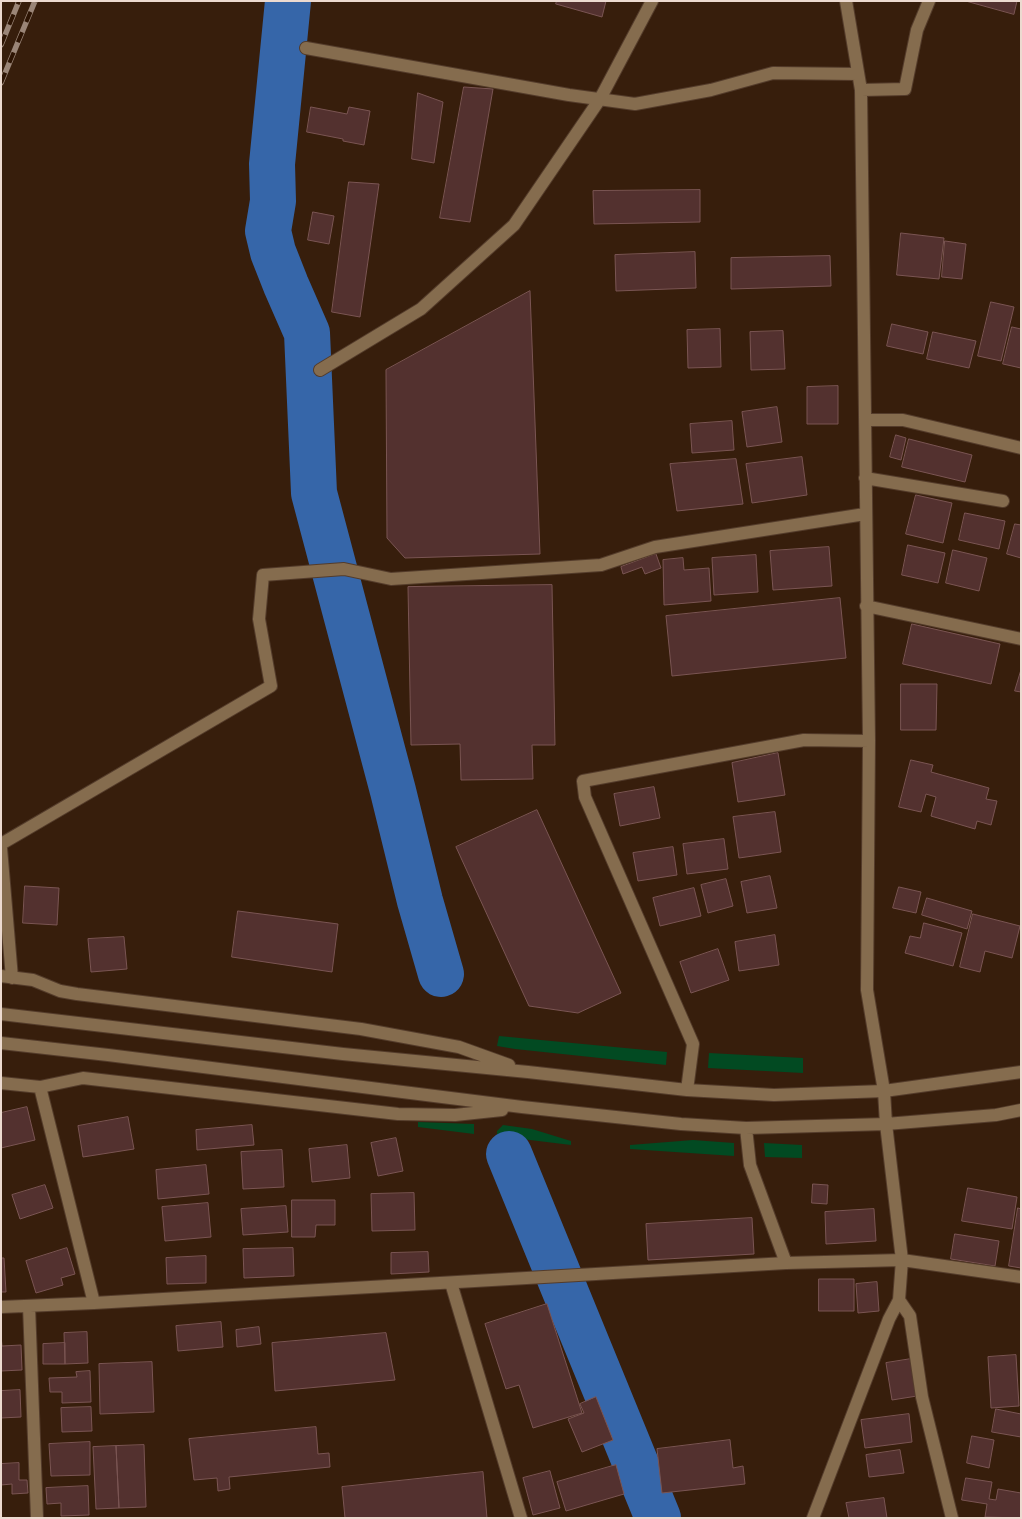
<!DOCTYPE html>
<html>
<head>
<meta charset="utf-8">
<style>
  body { margin:0 }
  #map { position:relative; width:1022px; height:1519px; overflow:hidden; background:#371e0c; font-family:"Fira Sans",sans-serif }
  canvas { display:block }
  .frame { position:absolute; inset:0; border:2px solid #ecdad0; pointer-events:none }
</style>
</head>
<body>
<div id="map">
<canvas width="1022" height="1519"></canvas>
<div class="frame"></div>
</div>
<script>
const g = document.querySelector('canvas').getContext('2d');
g.lineJoin = 'round';
function fillPath(path, color) { g.fillStyle = color; g.fill(path, 'evenodd'); }
function strokePath(path, color, width, dash) { g.strokeStyle = color; g.lineWidth = width; g.lineCap = dash ? 'butt' : 'round'; g.setLineDash(dash || []); g.stroke(path); }
const green = new Path2D(`
  M499,1036L667,1052L666,1065L515,1049L497,1046Z
  M709,1053L803,1058V1073L708,1068Z
  M418,1122L474,1124V1134L418,1127Z
  M503,1125L532,1129L571,1141V1145L497,1136V1131Z
  M693,1140L734,1143V1156L630,1149V1145Z
  M764,1143L802,1145V1158L765,1157Z`);
const river = new Path2D(`
  M288,1L272,164L273,201L268,231L273,252L286,285L307,333L314,493L393,791L420,901L441,974
  M509,1154L658,1518`);
const building = new Path2D(`
  M557,1H606L602,17L556,4Z
  M966,1H1017L1014,14Z
  M464,87L493,89L470,222L440,218Z
  M418,93L443,102L434,163L412,159Z
  M311,107L347,114L349,107L370,111L364,145L343,141V139L307,132Z
  M349,182L379,184L360,317L332,312Z
  M700,190V222L594,224L593,191Z
  M313,212L334,216L329,244L308,240Z
  M901,233L944,238L939,279L897,275Z
  M945,241L966,244L962,279L942,277Z
  M695,252L696,288L616,291L615,255Z
  M830,256L831,286L731,289V258Z
  M530,291L540,554L405,558L387,538L386,370Z
  M991,302L1014,307L1001,361L978,356Z
  M892,324L928,332L923,354L887,346Z
  M1012,327L1021,329V368L1003,364Z
  M720,329L721,367L688,368L687,330Z
  M783,331L785,369L751,370L750,332Z
  M933,332L976,341L969,368L927,359Z
  M838,386V424H807V387Z
  M777,407L782,442L747,447L742,412Z
  M732,421L734,450L692,453L690,424Z
  M896,435L906,438L901,460L890,457Z
  M909,439L972,455L965,482L902,467Z
  M802,457L807,495L752,503L746,464Z
  M736,459L743,504L677,511L670,464Z
  M916,495L952,503L943,543L906,534Z
  M965,513L1005,521L999,549L959,540Z
  M1015,524L1021,525V558L1007,554Z
  M908,545L945,553L938,583L902,575Z
  M829,547L832,586L773,590L770,551Z
  M953,550L987,558L979,591L946,583Z
  M656,554L661,568L645,574L642,567L623,574L621,567Z
  M756,555L758,592L714,595L712,558Z
  M683,558L684,570L709,568L711,601L664,605L663,560Z
  M552,585L555,745H532L533,779L461,780L460,744L411,745L408,587Z
  M840,598L846,658L672,676L666,616Z
  M912,624L1000,644L991,684L903,664Z
  M1021,670V692L1015,691Z
  M901,684H937L936,730H901Z
  M778,753L785,795L738,802L732,763Z
  M911,760L933,765L931,772L989,788L986,799L997,801L991,825L977,821L975,829L931,816L936,797L926,794L921,812L899,807Z
  M654,787L660,818L620,826L614,794Z
  M537,810L621,993L578,1013L529,1006L456,847Z
  M775,812L781,852L739,858L733,817Z
  M724,839L728,869L687,874L683,844Z
  M673,847L677,875L638,881L633,853Z
  M770,876L777,908L747,913L741,882Z
  M726,879L733,906L708,913L701,885Z
  M25,886L59,888L57,925L23,923Z
  M899,887L921,892L916,913L893,908Z
  M694,888L701,916L660,926L653,898Z
  M927,898L972,911L967,929L922,915Z
  M238,911L338,924L332,972L232,957Z
  M973,914L1020,926L1012,958L985,951L980,972L960,967Z
  M924,923L962,933L953,966L905,953L910,936L920,938Z
  M775,935L779,965L739,971L735,942Z
  M124,937L127,969L91,972L88,939Z
  M718,949L729,980L691,993L680,962Z
  M27,1107L35,1140L1,1148V1113Z
  M128,1117L134,1149L83,1157L78,1126Z
  M252,1125L254,1145L197,1150L196,1130Z
  M396,1138L403,1171L378,1176L371,1143Z
  M347,1145L350,1178L312,1182L309,1149Z
  M282,1150L284,1187L243,1189L241,1152Z
  M206,1165L209,1194L158,1199L156,1170Z
  M813,1184L828,1185L827,1204L812,1203Z
  M45,1185L53,1208L20,1219L12,1195Z
  M968,1188L1017,1197L1012,1229L962,1221Z
  M414,1193L415,1230L372,1231L371,1194Z
  M292,1200H335V1225H316L315,1237H292Z
  M208,1203L211,1237L165,1241L162,1207Z
  M286,1206L288,1232L243,1235L241,1209Z
  M1018,1208L1021,1209V1268L1009,1266Z
  M874,1209L876,1241L826,1244L825,1212Z
  M752,1218L754,1254L648,1260L646,1224Z
  M955,1234L999,1241L995,1266L951,1259Z
  M67,1248L75,1274L61,1278L63,1285L36,1293L26,1261Z
  M293,1248L294,1276L244,1278L243,1249Z
  M428,1252L429,1272L391,1274V1253Z
  M206,1256V1283L167,1284L166,1258Z
  M1,1258H4L6,1292H1Z
  M819,1279H854V1311H819Z
  M877,1282L879,1311L858,1313L856,1284Z
  M547,1304L582,1413L533,1428L519,1385L506,1389L485,1324Z
  M221,1322L223,1347L178,1351L176,1326Z
  M259,1327L261,1344L237,1347L236,1330Z
  M87,1332L88,1363L65,1364L64,1333Z
  M386,1333L395,1380L275,1391L272,1343Z
  M1,1336L2,1346L21,1345L22,1370L1,1371Z
  M65,1343V1364H43V1344Z
  M1016,1355L1019,1406L991,1408L988,1357Z
  M911,1359L917,1396L892,1400L886,1363Z
  M152,1362L154,1412L100,1414L99,1364Z
  M90,1371L91,1402L62,1403V1392H50L49,1378L77,1377L76,1372Z
  M20,1390L21,1417L1,1418V1391Z
  M596,1397L613,1440L582,1452L568,1419L584,1413L580,1404Z
  M91,1407L92,1431L62,1432L61,1408Z
  M996,1409L1021,1414V1437L992,1432Z
  M909,1414L912,1442L865,1448L861,1420Z
  M316,1427L318,1454L329,1453L330,1467L229,1477L230,1489L218,1491L217,1478L194,1480L189,1439Z
  M972,1436L994,1440L989,1468L967,1463Z
  M730,1440L733,1468L743,1466L745,1484L662,1493L657,1449Z
  M90,1442V1475L51,1476L49,1444Z
  M144,1445L146,1507L119,1508L116,1446Z
  M116,1446L119,1508L96,1509L93,1447Z
  M900,1450L904,1473L869,1477L866,1455Z
  M19,1463V1480H27L28,1493L12,1494V1484L1,1485V1464Z
  M616,1465L624,1494L566,1511L557,1482Z
  M550,1471L560,1508L533,1515L523,1478Z
  M483,1472L487,1518H345L342,1487Z
  M966,1478L992,1482L989,1499L996,1500L998,1489L1021,1493V1518L985,1517L987,1504L962,1500Z
  M88,1486L89,1515L61,1516V1503L47,1504L46,1488Z
  M884,1498L887,1518H849L846,1503Z`);
const minor = new Path2D(`
  M306,48L569,95L635,104L711,90L773,73L858,74
  M861,90L905,89L917,30L929,1
  M320,370L421,309L514,225L600,99L652,1
  M866,420H903L1021,448
  M865,478L1003,501
  M866,606L1021,639
  M1,844L271,686L259,619L263,575L344,569L391,579L601,565L655,547L865,514
  M1,848L12,978
  M1,976L33,980L60,991L77,994L361,1029L459,1047L509,1065
  M1,1014L343,1054L528,1072L687,1090L774,1095L884,1091L1021,1072
  M1,1043L108,1055L522,1107L681,1124L746,1128L886,1124L996,1115L1021,1110
  M1,1083L40,1087L83,1078L398,1114L455,1115L502,1110
  M40,1087L94,1303
  M687,1090L693,1044L585,797L583,781L804,740L869,741
  M746,1128L750,1165L786,1263
  M451,1283L521,1518
  M899,1300L910,1316L922,1397L952,1518
  M29,1306L37,1518
  M1,1307L94,1303L786,1263L902,1260L1021,1277
  M813,1518L889,1319L899,1300L902,1260L886,1124L884,1091L867,990L869,741L861,90L846,1`);
const rail = new Path2D(`
  M1,45L19,1
  M1,83L35,1`);
fillPath(green, '#024a22');
strokePath(river, '#3666a9', 46);
fillPath(building, '#53312f');
strokePath(building, '#7a5553', 1);
strokePath(minor, '#543c2b', 14);
strokePath(minor, '#856c4e', 12);
strokePath(rail, '#9a8577', 5.5);
strokePath(rail, '#2d1403', 4, [11]);
</script>
</body>
</html>
